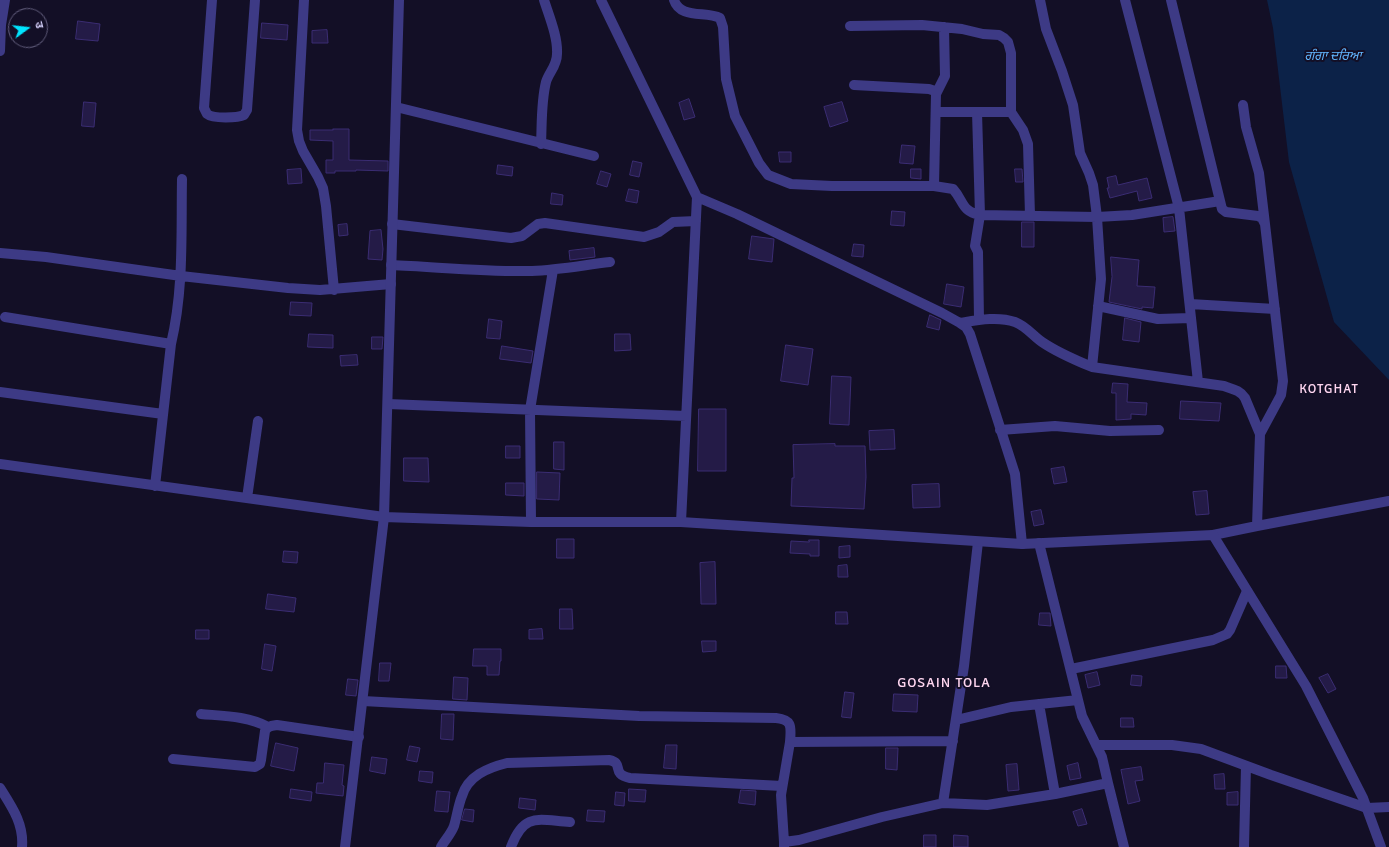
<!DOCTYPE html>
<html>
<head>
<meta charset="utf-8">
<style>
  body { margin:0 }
  #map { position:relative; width:1389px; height:847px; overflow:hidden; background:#130f26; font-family:Signika,"Noto Sans Devanagari",sans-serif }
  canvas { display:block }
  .north { position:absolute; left:8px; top:8px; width:40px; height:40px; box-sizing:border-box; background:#130f26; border:1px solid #625e7d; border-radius:50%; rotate:75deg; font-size:11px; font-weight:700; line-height:16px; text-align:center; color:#d9d4ff }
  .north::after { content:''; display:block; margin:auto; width:14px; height:18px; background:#00e5ff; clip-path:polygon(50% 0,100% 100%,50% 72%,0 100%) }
</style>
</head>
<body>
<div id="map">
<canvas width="1389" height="847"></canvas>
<div class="north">उ</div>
</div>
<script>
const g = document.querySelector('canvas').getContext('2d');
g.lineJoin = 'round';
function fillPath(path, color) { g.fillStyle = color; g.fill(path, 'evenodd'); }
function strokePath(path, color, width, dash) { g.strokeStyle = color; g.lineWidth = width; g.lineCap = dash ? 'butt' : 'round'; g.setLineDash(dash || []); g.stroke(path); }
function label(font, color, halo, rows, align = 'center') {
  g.font = font + ' Signika,"Noto Sans Gurmukhi",sans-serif'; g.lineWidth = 4; g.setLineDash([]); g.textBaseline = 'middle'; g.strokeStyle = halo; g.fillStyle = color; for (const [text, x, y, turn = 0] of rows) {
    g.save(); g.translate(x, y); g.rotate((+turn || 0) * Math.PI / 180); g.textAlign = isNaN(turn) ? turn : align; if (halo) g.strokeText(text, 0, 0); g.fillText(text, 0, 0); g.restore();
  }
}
const water = new Path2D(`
  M1267,0H1389V380L1334,322L1289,162L1273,28Z`);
const building = new Path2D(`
  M78,21L100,24L98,41L76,39Z
  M262,23L288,25L287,40L261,38Z
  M327,30L328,43H312V31Z
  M689,99L695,117L684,120L679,103Z
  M84,102L96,103L94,127L82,126Z
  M842,102L848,121L830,127L824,107Z
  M333,129H349V160L388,161V171L356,170V171H335V173H326V160H333V141L310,140V130H333Z
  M902,145L915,146L913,164L900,163Z
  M779,152H791V162H780Z
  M633,161L642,163L639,177L630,175Z
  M498,165L513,167L512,176L497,174Z
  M301,169L302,183L288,184L287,170Z
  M911,169H921V179L911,178Z
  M1015,169H1022L1023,182H1016Z
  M601,171L611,174L607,187L597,184Z
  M1116,176L1118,185L1147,178L1152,198L1139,201L1137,191L1110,198L1107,188H1109L1107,178Z
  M629,189L639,191L637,203L626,201Z
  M552,193L563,195L562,205L551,204Z
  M892,211L905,212L904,226L891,225Z
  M1173,217L1175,231L1164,232L1163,218Z
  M1022,222H1034V247H1022Z
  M347,224L348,235L339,236L338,225Z
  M381,230L383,249L382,260L368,259L370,231Z
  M752,236L774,239L772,262L749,259Z
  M854,244L864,245L863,257L852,256Z
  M594,248L595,257L570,260L569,251Z
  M1111,257L1139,260L1137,286L1155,287L1153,308L1142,307V309L1109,302L1112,277Z
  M947,284L964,287L961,307L944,304Z
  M291,302L312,303L311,316L290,315Z
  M930,315L941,320L939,330L927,327Z
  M1125,318L1141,322L1139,342L1123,340Z
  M489,319L502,321L500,339L487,338Z
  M309,334L333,335V348L308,347Z
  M615,334H630L631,350L615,351Z
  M372,337H383L382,349H372Z
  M786,345L813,349L808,385L781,381Z
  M502,346L533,351L531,363L500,359Z
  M357,355L358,365L341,366L340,356Z
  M832,376L851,377L849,425L830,424Z
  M1113,383L1128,384L1127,402L1147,403L1146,415L1131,414V419L1116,420V393H1112Z
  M1181,401L1221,403L1219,421L1180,419Z
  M699,409H726V471H698Z
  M894,430L895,449L870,450L869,431Z
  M554,442H564V470L554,469Z
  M835,444V446H865L866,477L864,509L791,506L792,478H794L793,445Z
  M506,446H520V458H506Z
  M404,458H428L429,482L404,481Z
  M1064,467L1067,482L1054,484L1051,469Z
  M537,472L560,473L559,500L537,499Z
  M506,483H524V496L506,495Z
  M939,484L940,507L913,508L912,485Z
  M1207,491L1209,514L1196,515L1193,492Z
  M1041,510L1044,524L1034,526L1031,512Z
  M557,539H574V558H557Z
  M809,540H819V556H810V554L790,553L791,541L809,542Z
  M850,546V557L839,558V547Z
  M284,551L298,552L297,563L283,562Z
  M715,562L716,604H701L700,563Z
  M847,565L848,577H838V566Z
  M268,594L296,598L294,612L266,609Z
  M560,609H572L573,629H560Z
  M836,612H847L848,624H836Z
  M1040,613H1050L1051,626L1039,625Z
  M542,629L543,639H529V630Z
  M196,630H209V639H196Z
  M702,641H716V651L703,652Z
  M265,644L276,646L272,671L262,669Z
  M474,649H501V661H500L499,675H487V666H473Z
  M380,663H391L389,681H379Z
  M1276,666H1286L1287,678H1276Z
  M1097,672L1100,685L1088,688L1085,675Z
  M1328,674L1336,689L1328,693L1319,678Z
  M1132,675L1142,676L1141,686L1131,685Z
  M454,677L468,678L467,700L453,699Z
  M348,679L358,680L356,696L346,695Z
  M845,692L854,693L851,718L842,717Z
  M894,694L918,695L917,712L893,711Z
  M442,714H454L453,740L441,739Z
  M1121,718H1133L1134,727H1121Z
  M276,743L298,748L294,771L271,766Z
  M666,745H677L676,769L664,768Z
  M410,746L420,748L417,762L407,760Z
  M886,748H898L897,770L886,769Z
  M372,757L387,759L385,774L370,771Z
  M325,763L344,765L342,785L344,786L343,796L316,793L317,783H323Z
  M1078,763L1081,778L1070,780L1067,766Z
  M1017,764L1019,790L1008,791L1006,765Z
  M1141,767L1143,780L1135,781L1140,801L1128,804L1121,770Z
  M420,771L433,772L432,783L419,781Z
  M1224,774L1225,789H1215L1214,775Z
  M291,789L312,792L311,801L290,798Z
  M629,789L646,790L645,802L629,801Z
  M741,790L756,791L755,805L739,803Z
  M437,791L450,792L448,812L435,811Z
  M616,792L625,793L624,806L615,805Z
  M1238,792V805H1227V793Z
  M520,798L536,800L535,810L519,808Z
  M465,809L474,810L473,822L462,820Z
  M1082,809L1087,824L1078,826L1073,812Z
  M588,810L605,811L604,822L587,821Z
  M924,835H936V847H924Z
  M954,835L968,836V847H954Z`);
const minor = new Path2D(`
  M212,0L204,108C205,110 206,112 207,114C213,119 238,118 244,115L247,110L255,0
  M304,0L297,130L299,141L303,151L318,177L323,188L326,206L334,290
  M601,0L697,197L737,214L942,313L960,323L966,327L970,334L1015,474L1022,544
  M674,0C680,19 706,11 720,18L723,27L726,79L735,116L759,163L768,175L791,184L832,186H934L953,189C964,201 961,211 980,215L1097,217L1132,215L1220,201
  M1040,0L1046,29L1062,71L1073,105L1080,153L1089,173L1093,185L1097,217L1101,279L1092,367L1224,386C1232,389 1240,390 1245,398L1260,434L1257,526L1213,535
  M1125,0L1179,208L1198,382
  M1171,0L1222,209L1226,212L1258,216L1262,218L1265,224L1283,381L1281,395L1260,434
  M850,26L922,25L962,29L983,34L999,35L1004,38L1008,42L1011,53V112L1023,130L1028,144L1030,216
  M0,51L1,25L5,0
  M854,85L929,89L935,91L936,94L934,186
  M936,94L945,76L944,27
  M1243,105L1246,127L1259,173L1265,224
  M396,107L594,156
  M936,112H1011
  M977,112L980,215L975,246L978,252L979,320
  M541,144C542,124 541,102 546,82C549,72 557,66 557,54C558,37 549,16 544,0
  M392,224L511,238L522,236L538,224L545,223L644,237L659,232L673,222L696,221
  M0,253L46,257L181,276L288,288L320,290L391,284
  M391,265C438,267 485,272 532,271C558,270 584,265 610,262
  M1190,304L1275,309
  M1098,306L1158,319L1191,318
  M5,317L171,344
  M960,323C978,320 998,316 1015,322C1026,326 1033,336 1042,342C1058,353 1075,360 1092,367
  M0,392L163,414
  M388,404L686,416
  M1000,430L1055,426L1110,431L1159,430
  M0,464L384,517
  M155,486L171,344C184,289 181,235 182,179
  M247,498L258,421
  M531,522L530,410L553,270
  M681,522L697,197
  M1257,526L1389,501
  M1039,543L1082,716L1102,757L1108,783L1124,847
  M1071,669L1213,640L1227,634L1230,630L1247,591
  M363,701L639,716L776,718C793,720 791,727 790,742
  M1039,704L1055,794
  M201,714C223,716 248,716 268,727
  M956,720L1011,707L1078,700
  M1096,745H1172L1201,749L1271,775L1367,808L1389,807
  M173,759L255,767L260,764L261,760L265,731C268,726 271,726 277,725L359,737
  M0,788C12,807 24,824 22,847
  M943,803L964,666L978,542
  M784,842L781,795L790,742L953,741
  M441,847C445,840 451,834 454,826C457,816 458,806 462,796C468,776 487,768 507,763L609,760C625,763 610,774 630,778L782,786
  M511,847C524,812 538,820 570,822
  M784,847V842L799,840L882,817L943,803L987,805L1055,794L1108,783
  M1244,847L1246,766`);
const tertiary = new Path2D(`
  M384,517L531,522H681L1022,544L1213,535L1306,686L1363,798L1381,847
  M345,847L384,517L399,0`);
const waterNames = [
  ["ਗੰਗਾ ਦਰਿਆ",1333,57]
];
const neighbourhoodNames = [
  ["KOTGHAT",1329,390]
];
const quarterNames = [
  ["GOSAIN TOLA",944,683]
];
fillPath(water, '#0c2248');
fillPath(building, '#241b47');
strokePath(building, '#3b2d73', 1);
strokePath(minor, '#3d3a85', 10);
strokePath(tertiary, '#3d3a85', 10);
label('italic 13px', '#62b6ff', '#130f26', waterNames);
g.letterSpacing = '1px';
label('13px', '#ffd6f0', '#130f26', neighbourhoodNames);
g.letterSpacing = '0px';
g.letterSpacing = '1px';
label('14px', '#ffd6f0', '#130f26', quarterNames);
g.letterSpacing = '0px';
</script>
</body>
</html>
